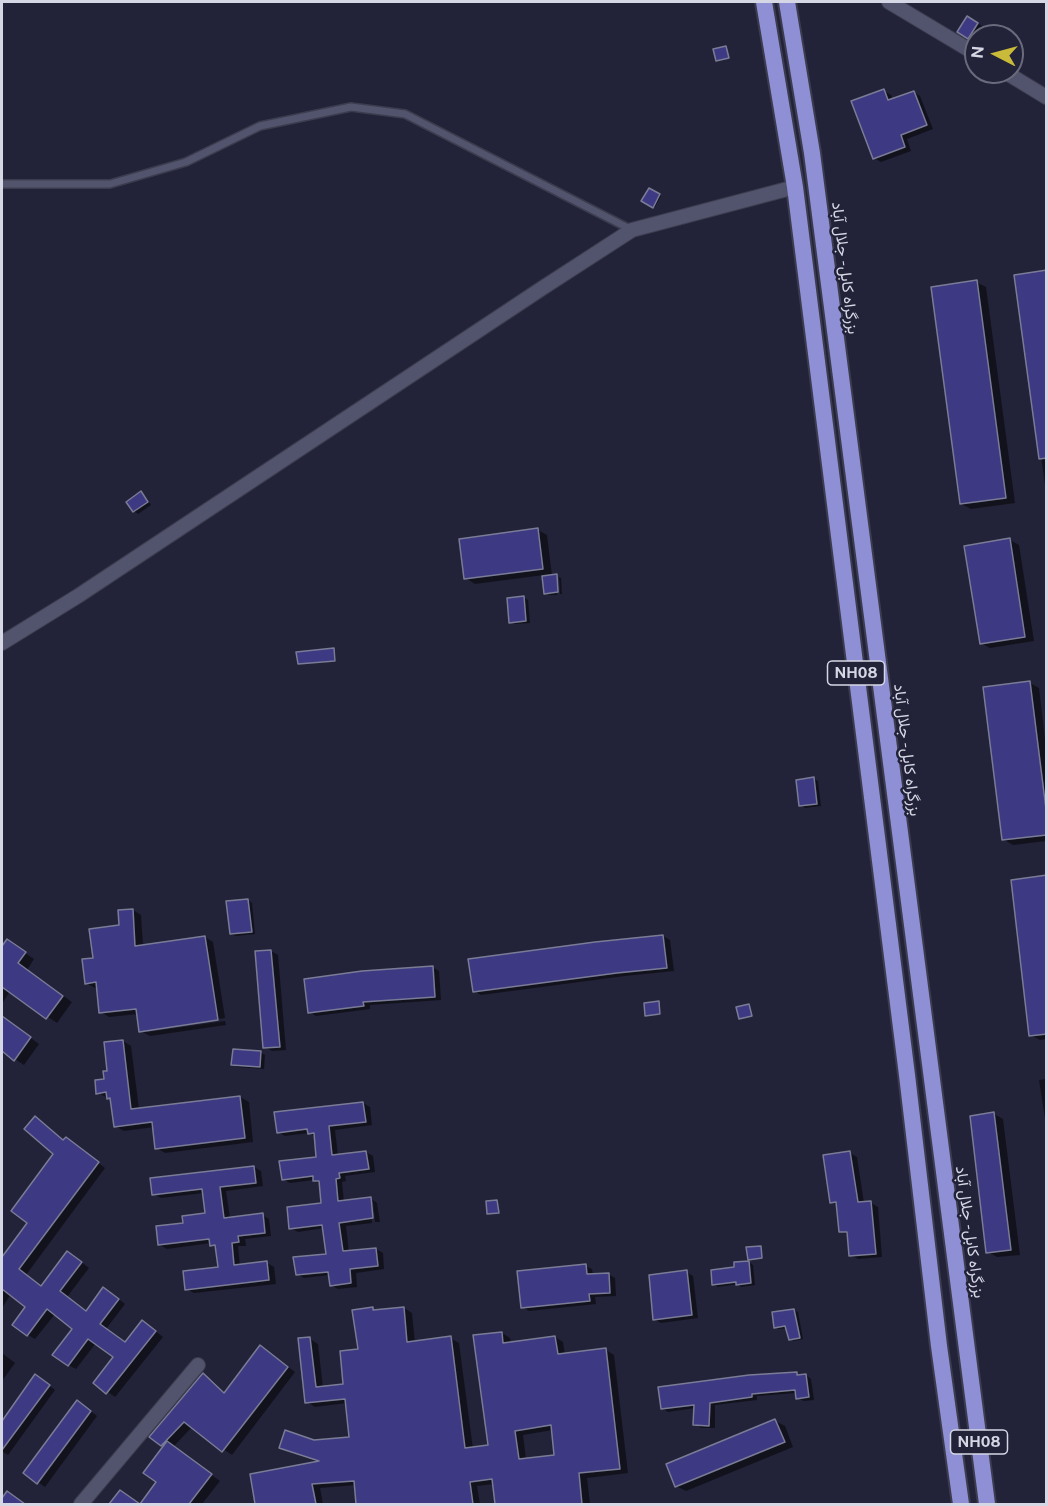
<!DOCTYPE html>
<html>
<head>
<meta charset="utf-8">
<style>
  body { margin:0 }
  #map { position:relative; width:1048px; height:1506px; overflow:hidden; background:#222238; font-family:"Public Sans",sans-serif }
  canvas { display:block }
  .frame { position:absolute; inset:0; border:3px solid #d6d7e5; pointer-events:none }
  .north { position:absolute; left:964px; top:24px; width:60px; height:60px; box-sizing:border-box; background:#222238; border:2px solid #6a6a7d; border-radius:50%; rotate:276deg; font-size:16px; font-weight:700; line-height:24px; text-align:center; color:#d6d7e5 }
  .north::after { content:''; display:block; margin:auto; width:21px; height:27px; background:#caba3a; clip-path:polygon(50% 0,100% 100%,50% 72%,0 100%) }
</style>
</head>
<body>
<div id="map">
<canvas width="1048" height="1506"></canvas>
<div class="frame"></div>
<div class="north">N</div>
</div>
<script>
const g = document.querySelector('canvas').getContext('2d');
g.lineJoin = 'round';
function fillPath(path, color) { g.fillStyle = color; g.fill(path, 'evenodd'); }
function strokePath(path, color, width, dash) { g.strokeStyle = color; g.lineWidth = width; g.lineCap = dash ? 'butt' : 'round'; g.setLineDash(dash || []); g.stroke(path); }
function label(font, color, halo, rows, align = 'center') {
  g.font = font + ' "Public Sans",Vazirmatn,sans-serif'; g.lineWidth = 5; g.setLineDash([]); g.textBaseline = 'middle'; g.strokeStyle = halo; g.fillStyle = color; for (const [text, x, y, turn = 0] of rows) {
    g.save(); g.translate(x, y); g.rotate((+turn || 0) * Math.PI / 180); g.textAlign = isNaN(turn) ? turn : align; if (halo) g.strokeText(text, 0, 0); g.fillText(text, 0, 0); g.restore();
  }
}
const shadow = new Path2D(`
  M968,18L982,26L973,40L959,32Z
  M884,91L891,95L893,100L914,92L920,96L933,129L907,139L911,151L881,162L874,158Z
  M649,190L661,196L655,207L643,201Z
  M1046,272V492L1016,276Z
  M976,282L986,287L1015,503L971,509L961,504Z
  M141,493L145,496L151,505L138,514L134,511Z
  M538,530L547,535L552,576H557H555L557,595H550L545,593L544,575L475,584L466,578Z
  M1010,540L1019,545L1034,641L990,648L981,643Z
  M559,577L561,578L562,594H560Z
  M524,598L528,600L530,623L515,624L511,622Z
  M334,650L335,651L336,662L300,663Z
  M1030,683L1039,688L1046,748V841L1013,845L1003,839Z
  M814,779L818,781L821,806L805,808L800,805Z
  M1046,877V1039L1040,1040L1031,1035Z
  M248,900L252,903L255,934L236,936L231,934Z
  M133,910L141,915L143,946L205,937L213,942L225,1018L147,1029V1032L225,1021L226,1025L150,1036L141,1031L138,1014L109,1017L101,1012L98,988H95L86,983L94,959Z
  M663,936L670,940L674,971L625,976L481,995L474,991Z
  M7,941L34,959L27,970L72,1002L57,1023L10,991L2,1004V949Z
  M271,951L278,955L286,1050L272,1051L265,1047Z
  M432,967L439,971L441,1000L370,1005V1009L316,1016L310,1012Z
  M659,1003L660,1004L661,1015H647Z
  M2,1017L39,1044L24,1065L2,1050Z
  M123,1041L131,1046L139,1109L240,1097L249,1102L253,1142L165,1153L157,1148L154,1127L124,1131L115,1126L112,1100L98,1093L106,1080Z
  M260,1052L265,1055L264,1069L237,1067L233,1065Z
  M1046,1079V1125L1039,1080Z
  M363,1103L370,1107L372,1125L335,1130L338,1156L366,1152L373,1156L375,1172L345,1176L346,1181L342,1182L344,1202L371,1199L377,1203L380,1222H375L373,1201H370L372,1223L346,1226L349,1252L376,1249L383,1253L384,1269L356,1273L357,1287L338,1289L331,1285L330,1275L304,1278L297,1274L328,1255L324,1228L298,1232L291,1228L323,1204L320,1184L314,1180L290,1183L283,1179L318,1158L316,1137L309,1133L285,1136L278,1132Z
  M994,1114L1003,1119L1020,1255L997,1257L988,1252Z
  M35,1118L43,1122L65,1141L74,1144L105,1168L26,1275L42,1287L75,1257L89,1268L67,1297L87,1312L111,1293L125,1304L106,1329L126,1344L150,1327L163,1337L115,1397L95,1383L115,1357L96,1343L76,1369L68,1365L74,1329L55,1314L35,1339L28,1335L27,1306L11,1294L2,1308V1255L4,1257L29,1223L55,1154Z
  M850,1153L857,1157L864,1203H871L878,1207L882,1257L858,1259L851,1255L849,1235L840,1231L838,1206L832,1202Z
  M254,1167L261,1171L263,1186L226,1191L230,1218L262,1215L269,1219L271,1236L245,1239L246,1246H238L240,1266L267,1263L274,1267L276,1284L194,1293L187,1289L220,1268L217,1248L212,1245L211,1243L167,1249L160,1245L184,1224L207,1214L204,1193L161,1198L154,1194Z
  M749,1262L753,1265L755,1285L741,1287L738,1284L718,1287L714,1285L736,1268Z
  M585,1266L592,1269L593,1275L608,1274L615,1278L616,1296L595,1297L596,1304L529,1311L523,1307Z
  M686,1272L693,1276L698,1318L661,1323L654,1319Z
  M404,1308L412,1313L415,1343L450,1338L459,1343L473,1449L489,1446L502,1333L510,1338L511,1344L555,1337L563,1342L565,1355L606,1350L614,1355L628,1473L587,1478L590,1504H497L494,1484L477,1486L480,1504H358L356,1485L320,1488L323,1504H257L251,1475L321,1463L289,1452L280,1447L314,1441L351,1438L347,1403L315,1407L307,1402L310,1339L318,1344L323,1388L345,1385L360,1351L372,1309L377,1311ZM553,1430L555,1456L526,1459L523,1435Z
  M794,1310L798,1312L803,1339L794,1341L790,1339L787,1328L779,1329L775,1327Z
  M261,1347L295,1372L232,1455L192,1427L173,1447L220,1481L202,1504H142L159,1482L165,1446L162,1445L203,1375L212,1380L225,1393Z
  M2,1353L15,1363L2,1381Z
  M796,1373L801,1376L806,1375L811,1379L814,1400L804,1401L798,1398L797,1393L757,1396V1400L715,1405V1428H701L695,1424V1408L668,1412L662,1408Z
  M36,1376L55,1390L8,1455L2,1451V1423Z
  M84,1406L97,1416L45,1487L25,1473Z
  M775,1421L785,1426L793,1447L686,1491L676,1486Z`);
const building = new Path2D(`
  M967,16L978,23L968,39L957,32Z
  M726,46L729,58L716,61L713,49Z
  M884,89L888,100L914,91L927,125L901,135L905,147L873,159L851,101Z
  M649,188L660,194L653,208L641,201Z
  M1047,270V458L1039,459L1014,275Z
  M977,280L1006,498L960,504L931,287Z
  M141,491L148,502L133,512L126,502Z
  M538,528L543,569L464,579L459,539Z
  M1010,538L1025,637L980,644L964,546Z
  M557,574L558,592L544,594L542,576Z
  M524,596L526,621L509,623L507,598Z
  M334,648L335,661L298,664L296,652Z
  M1030,681L1047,817V835L1002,840L983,687Z
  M814,777L817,804L799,806L796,780Z
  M1047,875V1034L1029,1036L1011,880Z
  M248,899L252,932L230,934L226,901Z
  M133,909L135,946L205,936L218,1020L139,1032L136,1009L99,1013L96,982L85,984L82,959L93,958L89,929L119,925L118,910Z
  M663,935L667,968L617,973L473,992L468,959L595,942Z
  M7,939L26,952L18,963L63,996L46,1019L2,987V946Z
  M271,950L280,1047L263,1048L255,951Z
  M433,966L435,997L363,1002L364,1006L308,1013L304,979L362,971Z
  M659,1001L660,1014L645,1016L644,1003Z
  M749,1004L752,1016L739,1019L736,1007Z
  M2,1016L31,1037L14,1061L2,1051Z
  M123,1040L131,1109L240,1096L245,1138L155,1149L152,1122L114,1127L110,1098L107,1099L106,1092L96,1094L95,1080L104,1079L103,1071H107L104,1042Z
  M233,1049L261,1051L260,1067L231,1065Z
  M363,1102L366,1122L329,1126L332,1155L366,1151L369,1169L339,1173L340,1178L336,1179L338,1201L371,1197L373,1218L339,1223L343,1251L376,1248L378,1266L350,1269L351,1283L330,1286L328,1272L296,1275L293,1257L326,1254L322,1225L289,1229L287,1207L321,1203L319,1181H313V1176L282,1180L279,1161L316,1157L314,1133L308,1134L307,1129L277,1133L274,1112Z
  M994,1112L1011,1250L986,1253L970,1116Z
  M35,1116L63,1140L66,1137L99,1162L19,1269L41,1286L67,1251L82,1262L60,1291L86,1311L103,1287L119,1299L100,1324L125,1342L142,1320L156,1331L106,1394L93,1383L113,1357L88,1339L68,1366L52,1355L72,1329L47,1309L27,1336L12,1325L25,1307L2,1289V1257L27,1223L11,1211L53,1154L24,1129Z
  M850,1151L858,1202L871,1201L876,1254L849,1256L847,1232H839L836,1202L830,1203L823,1155Z
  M254,1166L256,1183L220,1187L224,1218L263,1213L265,1233L238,1236L239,1242L232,1243L234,1265L267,1261L269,1280L185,1290L183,1271L218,1267L215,1245L210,1246L209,1239L158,1245L156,1226L183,1223L182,1216L205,1213L202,1189L152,1195L150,1178Z
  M497,1200L499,1213L487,1214L486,1201Z
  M761,1246L762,1258L748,1260L746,1247Z
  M749,1261L751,1283L736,1285V1282L712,1285L711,1270L734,1267V1262Z
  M586,1264L587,1274L609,1273L610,1293L589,1294L590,1301L521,1308L517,1271Z
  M687,1270L692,1315L653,1320L649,1275Z
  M373,1307V1310L404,1307L407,1342L451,1336L465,1448L488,1445L473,1335L502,1332L503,1343L555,1336L558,1354L606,1348L620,1469L579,1473L582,1504H495L492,1479L470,1482L473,1504H356L354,1481L312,1484L316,1504H255L250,1474L319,1461L279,1448L285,1430L314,1440L349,1437L345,1399L305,1403L298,1338L310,1337L316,1387L343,1384L340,1351L358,1349L352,1310ZM551,1425L554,1455L519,1459L515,1431Z
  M794,1309L800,1338L789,1340L785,1326L774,1328L772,1312Z
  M260,1345L288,1367L222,1452L184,1422L161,1446L149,1437L203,1373L224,1393Z
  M797,1372V1375L806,1374L809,1397L796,1399L795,1390L752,1394V1397L710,1403L709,1426L693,1425L694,1405L661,1409L658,1387L749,1375Z
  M35,1374L50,1385L2,1450V1421Z
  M77,1400L91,1411L37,1484L23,1473Z
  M775,1419L785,1442L675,1487L666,1464Z
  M167,1441L212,1474L189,1504H140L156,1482L143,1473Z
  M120,1490L140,1504H109Z
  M7,1491L25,1504H2V1498Z`);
const service = new Path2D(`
  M2,184H110L186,162L260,126L351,107L405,114L632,230`);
const minor = new Path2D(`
  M889,2L976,54
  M1005,72L1046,97
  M2,643L78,596L544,287L632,230L795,187
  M81,1504L198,1365`);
const trunk = new Path2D(`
  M764,2L795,187L907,1075L939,1346L961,1504
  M787,2L812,153L987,1504`);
const shields = [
  [856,673,57],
  [979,1442,57]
];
const shieldNames = [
  ["NH08",856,673],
  ["NH08",979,1442]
];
const streetNames = [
  ["بزرگراه کابل- جلال آباد",845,268,83],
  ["بزرگراه کابل- جلال آباد",907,750,83],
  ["بزرگراه کابل- جلال آباد",970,1232,82]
];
fillPath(shadow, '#0007');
fillPath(building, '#3e3983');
strokePath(building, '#7a7c96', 1.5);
strokePath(service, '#3c3c4f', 10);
strokePath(minor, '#3c3c4f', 16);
strokePath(trunk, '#3c3c4f', 20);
strokePath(service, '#52536c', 7);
strokePath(minor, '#52536c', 14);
strokePath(trunk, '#8e8fd5', 16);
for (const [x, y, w] of shields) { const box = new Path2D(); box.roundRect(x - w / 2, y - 12, w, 24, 4.5); g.fillStyle = '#222238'; g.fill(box); strokePath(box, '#d6d7e5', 1.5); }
label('bold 15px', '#d6d7e5', null, shieldNames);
label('16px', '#d6d7e5', '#222238', streetNames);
</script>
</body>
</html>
